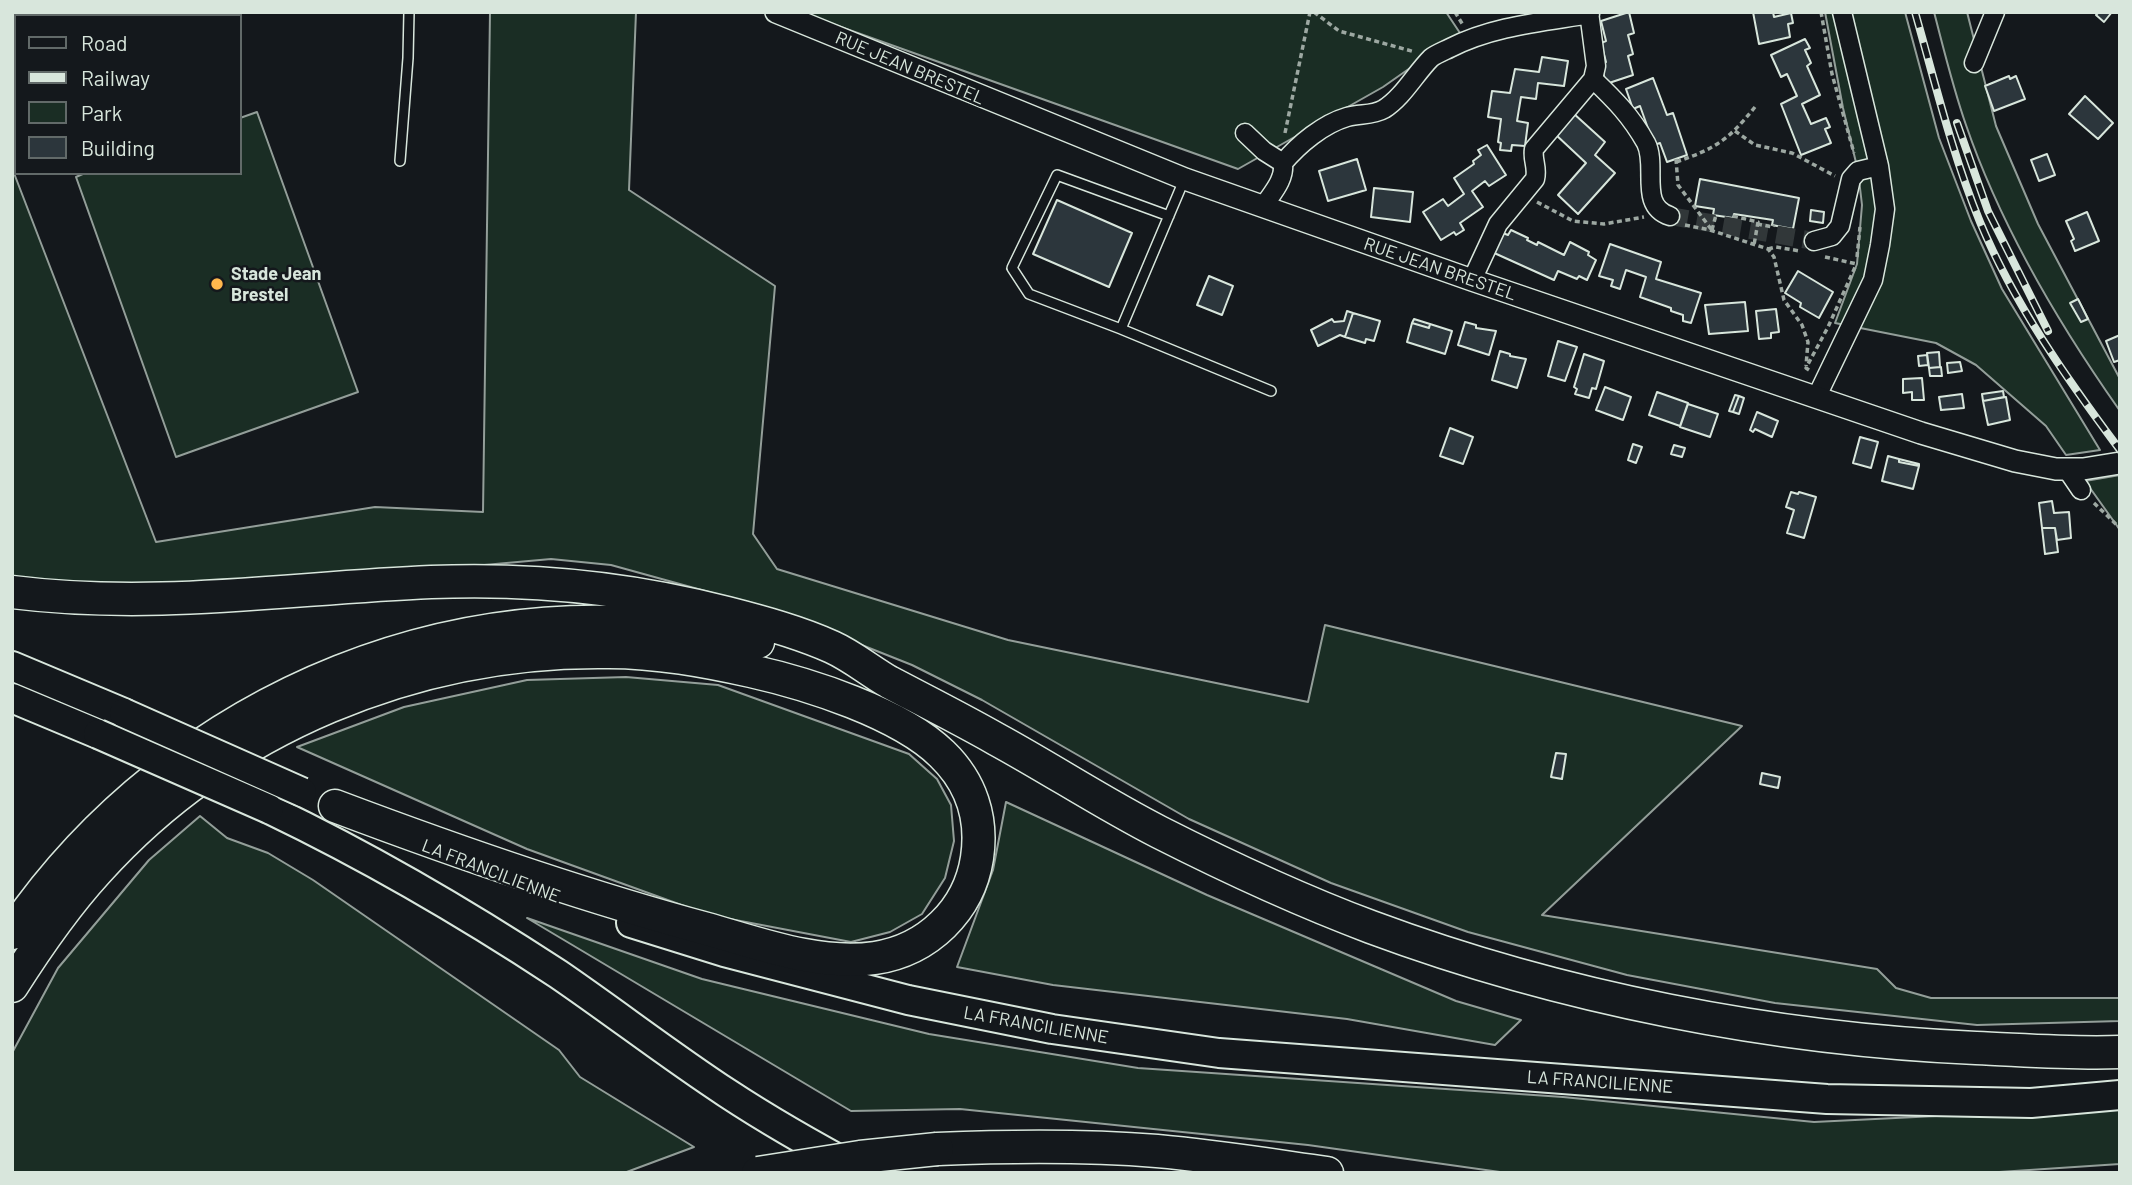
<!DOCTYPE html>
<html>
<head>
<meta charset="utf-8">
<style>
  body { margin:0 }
  #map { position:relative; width:2132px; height:1185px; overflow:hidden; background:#14181c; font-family:Barlow,sans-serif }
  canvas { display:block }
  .frame { position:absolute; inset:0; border:14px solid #d8e6dc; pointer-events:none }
  .legend { position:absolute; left:14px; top:14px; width:228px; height:161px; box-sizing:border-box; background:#14181c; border:2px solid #626a69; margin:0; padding:9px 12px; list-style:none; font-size:21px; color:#d8e6dc }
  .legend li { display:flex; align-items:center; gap:14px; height:35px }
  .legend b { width:35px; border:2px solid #626a69 }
</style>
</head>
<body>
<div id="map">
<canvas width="2132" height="1185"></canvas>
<div class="frame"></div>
<ul class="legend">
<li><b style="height:9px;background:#14181c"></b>Road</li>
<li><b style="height:9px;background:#d8e6dc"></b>Railway</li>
<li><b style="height:19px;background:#1a2d24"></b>Park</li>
<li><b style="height:19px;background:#2c363c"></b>Building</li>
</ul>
</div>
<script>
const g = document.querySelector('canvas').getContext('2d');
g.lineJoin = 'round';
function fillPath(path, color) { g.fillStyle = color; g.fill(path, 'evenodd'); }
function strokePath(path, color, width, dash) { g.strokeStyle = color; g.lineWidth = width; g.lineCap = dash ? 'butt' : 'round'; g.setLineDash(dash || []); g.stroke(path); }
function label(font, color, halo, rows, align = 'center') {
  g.font = font + ' Barlow,sans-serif'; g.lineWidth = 5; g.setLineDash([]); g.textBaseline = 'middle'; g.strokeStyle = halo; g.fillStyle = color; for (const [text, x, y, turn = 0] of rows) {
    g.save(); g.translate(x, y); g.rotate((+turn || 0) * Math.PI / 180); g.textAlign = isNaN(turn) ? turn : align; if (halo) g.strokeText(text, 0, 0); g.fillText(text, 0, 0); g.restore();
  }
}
const green = new Path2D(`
  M490,12H636L629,190L775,286L753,534L777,569L1008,640L1308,702L1325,625L1742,726L1542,915L1877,969L1896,988L1931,998H2120V1021L1977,1025L1775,1003L1627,975L1468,932L1331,883L1189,819L982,700L912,665L839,636L716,594L611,565L551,559L473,566L137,586L12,579V168L156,542L375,507L483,512Z
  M799,12H1446L1460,33L1383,87L1238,169Z
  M1825,12H1905L1939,138L1971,221L2002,289L2100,450L2066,455L2046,426L1976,365L1936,343L1835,323L1857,264L1862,205L1858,171L1843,108Z
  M1934,12H1967L1996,126L2038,224L2120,379V411C2058,323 2001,227 1966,125C1953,88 1944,50 1934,12Z
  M257,112L358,392L176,457L76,177L85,173H240V118Z
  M2120,475V530L2085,481Z
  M626,677L718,685L909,754L937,779L951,805L954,841L945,878L922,914L890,932L851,942L709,915L527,849L297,747L404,707L527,680Z
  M1006,802L1207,895L1456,1001L1521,1020L1495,1045L1347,1019L1053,985L957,967L993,870Z
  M200,816L227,838L268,853L313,880L559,1050L580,1077L694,1147L624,1173H12V1053L58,968L149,860Z
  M527,918L702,979L929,1034L1138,1068L1563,1097L1814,1122L2120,1107V1164L1984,1173H1507L1308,1145L960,1109L851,1111Z`);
const building = new Path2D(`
  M1629,12L1634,33L1628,35L1633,54L1628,56L1633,75L1606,84L1601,64L1606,62L1601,43L1606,41L1601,21Z
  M1753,12H1773L1774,17L1791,13L1793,23L1788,24L1790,37L1759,44Z
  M2099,12H2112L2104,22L2096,15Z
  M1805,39L1810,48L1805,50L1811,63L1807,66L1820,95L1802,104L1811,124L1826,118L1830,127L1825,129L1831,143L1801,155L1781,104L1797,96L1787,74L1781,77L1771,55Z
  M1542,57L1568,61L1564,86L1538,83L1536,99L1521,97L1517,121L1528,123L1525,146L1512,145L1511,151L1500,150L1501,143L1498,142L1501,119L1488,117L1492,91L1510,93L1515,69L1539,72Z
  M2009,76L2010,79L2016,76L2025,99L1994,111L1985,86Z
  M1653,78L1667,115L1673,113L1687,155L1667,162L1660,143L1654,145L1640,106L1633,109L1626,89Z
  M2085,96L2113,123L2098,139L2069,114Z
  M1573,113L1605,142L1595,155L1615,173L1578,214L1558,195L1586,163L1555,134Z
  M1487,145L1506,175L1489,186L1485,181L1472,191L1483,207L1460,223L1464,230L1456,235L1454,232L1441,240L1423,212L1443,199L1448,206L1464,194L1454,178L1474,164L1473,161L1481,155L1478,150Z
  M2047,154L2055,175L2039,181L2031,160Z
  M1357,159L1366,190L1328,201L1319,171Z
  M1700,179L1799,198L1793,229L1772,225L1773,220L1734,214L1733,218L1713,215L1714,209L1695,206Z
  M1374,188L1413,192L1410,222L1371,217Z
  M1057,200L1132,233L1109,287L1033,254Z
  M1811,210L1824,212L1823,223L1810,221Z
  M2087,212L2099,241L2075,251L2071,241L2074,239L2066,221Z
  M1511,230L1528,238L1527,240L1537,245L1538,242L1564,255L1570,242L1589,252L1588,255L1596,260L1587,280L1579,276L1577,279L1558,271L1554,280L1492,252L1500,232L1508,235Z
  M1610,244L1661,262L1656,279L1701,293L1691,323L1683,321V315L1671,311V308L1640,297L1646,277L1626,270L1620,289L1611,286L1613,280L1599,276Z
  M1798,271L1833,292L1819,318L1800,307L1801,303L1785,293Z
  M1209,276L1233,286L1222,315L1197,305Z
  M2078,299L2088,319L2081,322L2070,303Z
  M1745,302L1748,331L1709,334L1705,305Z
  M1776,309L1779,332L1771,333V338L1759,339L1756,311Z
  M1347,311L1353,313L1345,337L1340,335L1318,346L1311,330L1332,319L1334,322L1344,321Z
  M1353,313L1380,321L1374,341L1366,339L1365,343L1345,337Z
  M1414,319L1430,324L1429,328L1412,323Z
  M1465,322L1476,325V328L1496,331L1489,355L1458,345Z
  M1412,323L1429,328L1430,324L1452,331L1445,354L1407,342Z
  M2120,335V360L2114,362L2106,341Z
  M1558,341L1577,347L1565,381L1548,376Z
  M1500,351L1510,354V356L1526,359L1517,388L1492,380Z
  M1939,352L1940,367L1929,368L1927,353Z
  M1584,354L1604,361L1596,389L1592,388L1589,398L1575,394L1577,389L1574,387Z
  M1927,355L1928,365L1919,366L1918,356Z
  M1960,362L1962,371L1948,373L1947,363Z
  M1941,367L1942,376H1930L1929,368Z
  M1922,378L1924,400H1912V392L1903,393V379Z
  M1605,387L1631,397L1623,420L1596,410Z
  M2003,391L2004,397L1983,401L1982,394Z
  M1657,392L1688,403L1680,426L1649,415Z
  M1962,394L1964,408L1941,410L1939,397Z
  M1735,395L1739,396L1733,412L1729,411Z
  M1739,396L1744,398L1739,414L1733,412Z
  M2006,397L2010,420L1988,425L1983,401Z
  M1688,404L1718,414L1710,437L1680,427Z
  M1757,412L1778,421L1772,437L1755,429L1753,432L1750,430Z
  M1450,428L1473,437L1463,464L1440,456Z
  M1860,437L1878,442L1871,468L1853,463Z
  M1633,444L1642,447L1636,463L1628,460Z
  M1674,445L1685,448L1682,457L1671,454Z
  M1888,456L1899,459V462L1919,466L1913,489L1882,481Z
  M1899,459L1919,464V466L1899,462Z
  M1791,492L1798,494L1799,492L1816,497L1804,538L1787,533L1794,510L1786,507Z
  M2052,501L2054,513L2069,512L2071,538L2057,540L2055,528H2042L2039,503Z
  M2042,528H2055L2058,552L2045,554Z
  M1556,753L1566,754L1562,779L1551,777Z
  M1762,773L1780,777L1778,788L1760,784Z`);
const minorTunnel = new Path2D(`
  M1670,216L1814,241`);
const path = new Path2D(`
  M1314,12L1339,31L1415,52
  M1455,12L1463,25
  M1821,12L1832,74L1854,153
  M1735,131L1755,145L1792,153L1835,176
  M1285,133L1310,12
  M1676,159L1678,185L1711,229
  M1676,162C1717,148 1728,140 1755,107
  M1537,202L1573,221L1604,224L1644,217
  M1733,216L1758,222L1754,245
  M1757,224L1773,227L1774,225
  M1685,225L1710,230L1768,249L1774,257L1784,300L1802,325L1808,342L1806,366
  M1712,230L1716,215
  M1768,249L1776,247L1800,251
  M1825,257L1857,264
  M1857,257L1860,227
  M1809,370L1806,368L1828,327L1856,265
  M2094,503L2120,528`);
const service = new Path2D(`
  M400,161L408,58L409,12
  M1169,216L1057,175L1012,268L1029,294L1121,329L1184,180
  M1121,329L1271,391`);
const minor = new Path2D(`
  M1974,63L1995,12
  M1593,79C1615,100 1631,116 1646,143C1658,166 1638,206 1670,216
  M1245,133L1264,151L1283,163C1285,180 1272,193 1263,207
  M1283,163C1299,144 1323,124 1347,117C1360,113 1372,116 1384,109C1403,97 1415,74 1431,58C1436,54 1444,51 1450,48C1493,26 1542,22 1590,14
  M1814,241L1832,236L1840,226L1851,179L1858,171L1879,166
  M1472,280L1498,224L1535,179C1538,167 1532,160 1534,149L1593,79L1596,66L1589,12
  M1817,396L1873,280L1880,245L1885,209L1879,166L1842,12
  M2066,468L2081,490`);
const tertiary = new Path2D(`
  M776,12L1185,179L1472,280L1921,433L2015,461L2056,469H2083L2120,463`);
const trunk = new Path2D(`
  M12,666L124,713
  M12,698L98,734
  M269,809C369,857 465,913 558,974C615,1013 669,1055 727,1093C771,1122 817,1148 864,1173
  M631,923L724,952L908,1000L1052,1029L1219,1053L1827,1099L2031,1103L2120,1095`);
const motorway = new Path2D(`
  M12,592C156,610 289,588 431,582C531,578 631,588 727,613C762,622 799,632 832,647C852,656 870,671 889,682C925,701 961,719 996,739C1051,769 1104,804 1159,832C1228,867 1299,900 1371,927C1562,998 1773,1039 1976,1048C2024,1050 2072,1054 2120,1052
  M12,933C174,695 476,570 758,642
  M12,986C38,945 65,906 97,871C227,727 417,649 609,652C657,652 705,661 751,671C809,684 900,713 942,754C971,782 983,818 977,858C969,910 928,950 875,958C819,966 760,944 707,929C581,895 457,852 335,806
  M937,1149C1010,1146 1083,1145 1157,1151C1214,1156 1270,1165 1327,1173`);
const rail = new Path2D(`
  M1915,12C1935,82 1952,154 1980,222C2014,304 2067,379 2120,450
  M1957,123L1988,211L2048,331`);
const trunkBridge = new Path2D(`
  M124,713L302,792
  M98,734L269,809`);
const motorwayBridge = new Path2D(`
  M758,1173L860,1157L937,1149`);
const markers = [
  [217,284,7,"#ffb74d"]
];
const streetNames = [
  ["RUE JEAN BRESTEL",910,68,23],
  ["RUE JEAN BRESTEL",1440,269,19],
  ["LA FRANCILIENNE",491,871,21],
  ["LA FRANCILIENNE",1036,1025,10],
  ["LA FRANCILIENNE",1600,1082,4]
];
const poiNames = [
  ["Stade Jean",231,274],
  ["Brestel",231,295]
];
fillPath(green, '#1a2d24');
strokePath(green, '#939e99', 2);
fillPath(building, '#2c363c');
strokePath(building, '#d8e6dc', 2);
strokePath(minorTunnel, '#313739', 18, [18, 9]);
strokePath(service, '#d8e6dc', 12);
strokePath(minor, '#d8e6dc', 21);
strokePath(tertiary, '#d8e6dc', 24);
strokePath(trunk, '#d8e6dc', 32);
strokePath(motorway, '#d8e6dc', 35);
strokePath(path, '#9da8a2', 3.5, [5, 3.5]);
strokePath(service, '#14181c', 9);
strokePath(minor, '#14181c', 18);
strokePath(tertiary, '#14181c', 21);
strokePath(trunk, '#14181c', 28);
strokePath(motorway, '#14181c', 32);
strokePath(rail, '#d8e6dc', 8);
strokePath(rail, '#14181c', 5, [16]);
strokePath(trunkBridge, '#d8e6dc', 32, []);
strokePath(motorwayBridge, '#d8e6dc', 35, []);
strokePath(trunkBridge, '#14181c', 28);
strokePath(motorwayBridge, '#14181c', 32);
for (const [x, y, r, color] of markers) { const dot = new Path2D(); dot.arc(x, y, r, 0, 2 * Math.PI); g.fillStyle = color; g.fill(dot); strokePath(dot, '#14181c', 2.5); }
label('18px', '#d8e6dc', '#14181c', streetNames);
label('bold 18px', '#d8e6dc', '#14181c', poiNames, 'left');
</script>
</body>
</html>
